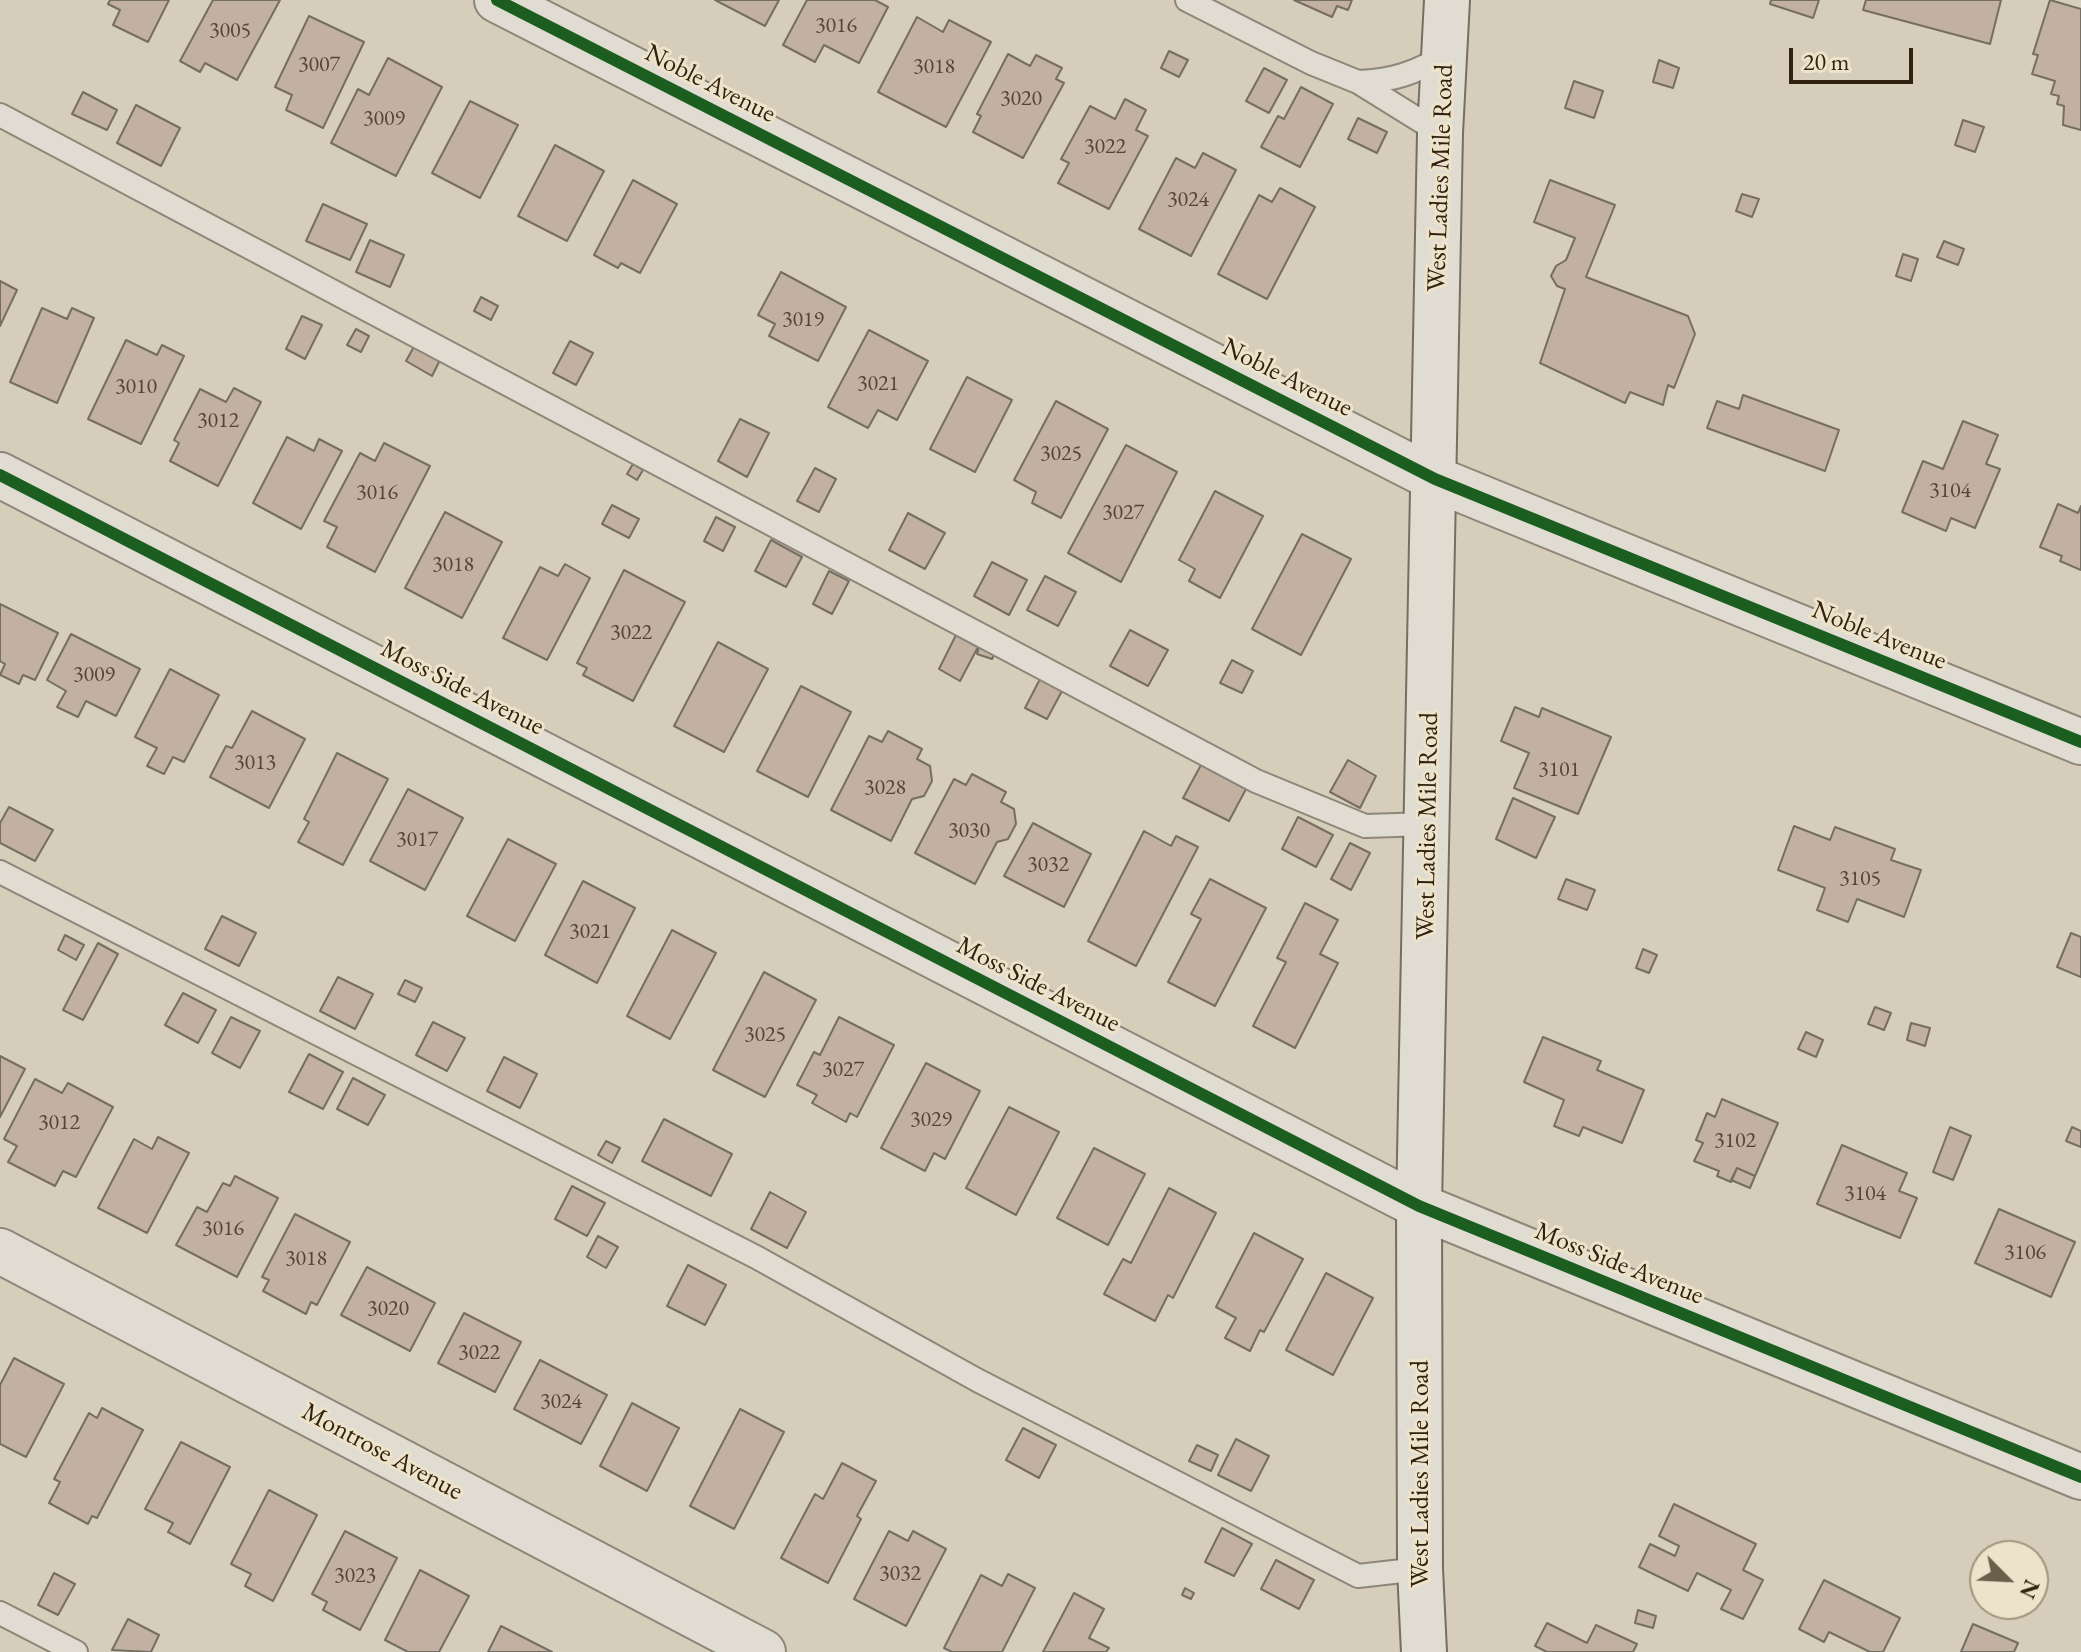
<!DOCTYPE html>
<html>
<head>
<meta charset="utf-8">
<style>
  body { margin:0 }
  #map { position:relative; width:2081px; height:1652px; overflow:hidden; background:#d6ceba; font-family:"EB Garamond",serif }
  canvas { display:block }
  .north { position:absolute; left:1969px; top:1540px; width:80px; height:80px; box-sizing:border-box; background:#ede3ca; border:2px solid #a2957f; border-radius:50%; rotate:114deg; font-size:22px; font-weight:700; line-height:32px; text-align:center; color:#31210f }
  .north::after { content:''; display:block; margin:auto; width:28px; height:36px; background:#6b5e4b; clip-path:polygon(50% 0,100% 100%,50% 72%,0 100%) }
  .scale { position:absolute; left:1789px; top:48px; width:124px; height:36px; box-sizing:border-box; border:4px solid #31210f; border-top:0; padding-left:10px; font-size:24px; line-height:28px; white-space:nowrap; color:#31210f; -webkit-text-stroke:6px #ede3ca; paint-order:stroke }
</style>
</head>
<body>
<div id="map">
<canvas width="2081" height="1652"></canvas>
<div class="north">N</div>
<div class="scale">20 m</div>
</div>
<script>
const g = document.querySelector('canvas').getContext('2d');
g.lineJoin = 'round';
function fillPath(path, color) { g.fillStyle = color; g.fill(path, 'evenodd'); }
function strokePath(path, color, width, dash) { g.strokeStyle = color; g.lineWidth = width; g.lineCap = dash ? 'butt' : 'round'; g.setLineDash(dash || []); g.stroke(path); }
function label(font, color, halo, rows, align = 'center') {
  g.font = font + ' "EB Garamond",serif'; g.lineWidth = 6; g.setLineDash([]); g.textBaseline = 'middle'; g.strokeStyle = halo; g.fillStyle = color; for (const [text, x, y, turn = 0] of rows) {
    g.save(); g.translate(x, y); g.rotate((+turn || 0) * Math.PI / 180); g.textAlign = isNaN(turn) ? turn : align; if (halo) g.strokeText(text, 0, 0); g.fillText(text, 0, 0); g.restore();
  }
}
const building = new Path2D(`
  M110,0H169L148,42L113,25L120,10L108,4Z
  M213,0H280L237,80L205,63L200,72L180,61Z
  M715,0H779L765,26Z
  M807,0H875L888,7L859,63L824,45L815,62L783,45Z
  M1294,0H1352L1348,10L1337,6L1332,17Z
  M1771,0H1819L1813,18L1770,4Z
  M1866,0H2001L1990,44L1863,10Z
  M2050,0L2081,9V130L2063,125L2064,106L2057,104L2059,96L2051,94L2055,81L2032,74L2038,55L2033,54Z
  M309,16L364,42L323,128L286,110L292,95L275,87Z
  M917,17L943,32L949,20L991,42L946,127L878,92Z
  M1169,51L1188,60L1179,77L1161,68Z
  M1008,54L1030,66L1036,55L1062,68L1056,79L1064,83L1023,158L973,132L981,116L977,114Z
  M388,58L442,87L396,176L331,143L358,89L369,95Z
  M1659,60L1679,68L1673,88L1653,82Z
  M1264,68L1287,80L1269,113L1246,101Z
  M1574,81L1603,91L1594,118L1565,108Z
  M1301,87L1333,104L1300,167L1261,147L1278,116L1284,119Z
  M83,92L117,110L107,130L72,114Z
  M1125,99L1146,110L1136,130L1148,136L1109,209L1058,183L1069,163L1061,159L1090,106L1115,119Z
  M470,101L518,125L480,198L432,173Z
  M136,105L180,128L161,166L117,143Z
  M1358,118L1387,132L1377,153L1348,139Z
  M1963,120L1984,127L1975,152L1955,145Z
  M555,145L604,171L567,241L518,216Z
  M1203,153L1236,170L1191,256L1139,229L1176,158L1195,168Z
  M633,180L677,204L640,273L621,263L618,268L594,255Z
  M1550,180L1615,205L1586,277L1688,316L1695,334L1674,388L1668,385L1663,405L1630,392L1625,403L1540,363L1565,289L1557,286L1551,276L1556,266L1566,260L1575,238L1534,222Z
  M1280,188L1315,207L1267,299L1218,274L1259,195L1272,202Z
  M1742,194L1759,199L1752,217L1736,211Z
  M323,204L367,224L350,260L306,241Z
  M370,240L404,255L390,287L356,272Z
  M1944,241L1964,249L1958,265L1937,257Z
  M1903,254L1918,259L1911,281L1896,276Z
  M781,272L846,307L818,361L769,336L775,324L758,315Z
  M0,281L17,290L0,326Z
  M481,297L498,306L491,320L474,311Z
  M42,308L67,319L72,308L94,318L57,403L10,382Z
  M302,316L322,325L305,359L286,349Z
  M356,329L369,336L361,352L347,345Z
  M869,330L928,361L897,420L878,410L868,428L828,407Z
  M126,340L157,355L162,345L184,356L141,444L88,419Z
  M570,341L593,353L576,385L553,373Z
  M416,343L441,358L432,376L406,361Z
  M967,377L1012,400L975,472L930,449Z
  M234,388L261,402L218,486L170,461L179,443L174,440L200,389L226,402Z
  M1743,395L1839,430L1825,471L1707,428L1717,401L1739,409Z
  M1056,401L1108,429L1061,518L1032,503L1036,492L1014,480Z
  M740,419L769,433L747,477L718,461Z
  M1963,421L1998,435L1986,464L2000,469L1975,528L1951,518L1946,531L1902,512L1923,461L1943,469Z
  M287,437L314,451L319,439L342,451L301,529L253,503Z
  M384,443L430,466L375,572L327,547L337,527L324,521L360,453L375,461Z
  M1126,445L1177,472L1121,582L1068,553Z
  M633,464L643,470L637,480L627,474Z
  M815,468L836,479L819,512L797,501Z
  M1215,491L1263,516L1220,598L1189,581L1195,569L1179,560Z
  M2058,504L2078,513L2081,506V570L2060,561L2062,556L2040,547Z
  M612,505L639,519L629,538L602,524Z
  M445,512L502,542L462,618L405,588Z
  M908,513L945,533L925,569L889,550Z
  M716,517L735,527L723,551L704,541Z
  M1302,534L1351,559L1301,655L1252,629Z
  M771,540L802,557L786,587L755,571Z
  M992,562L1027,580L1009,615L974,596Z
  M565,564L590,578L547,660L503,638L540,567L558,576Z
  M624,570L685,602L633,701L583,675L587,668L577,663Z
  M829,571L849,581L832,614L813,604Z
  M1045,576L1076,592L1058,626L1027,610Z
  M0,604L58,633L35,680L23,675L19,684L0,675L5,664L0,661Z
  M1130,630L1168,650L1148,686L1110,666Z
  M71,634L140,669L116,716L86,701L78,717L57,707L66,691L47,680Z
  M956,635L978,647L960,681L939,669Z
  M982,637L999,646L992,659L977,654Z
  M718,642L768,669L724,752L674,726Z
  M1232,660L1253,671L1242,693L1220,683Z
  M170,669L219,695L184,762L173,757L164,774L147,766L157,748L135,737Z
  M1040,679L1062,691L1047,719L1025,708Z
  M801,686L851,712L808,797L757,771Z
  M1515,707L1539,717L1542,708L1611,737L1578,814L1514,788L1529,753L1501,741Z
  M252,711L305,739L269,808L210,777L226,746L232,748Z
  M888,731L922,749L917,759L930,766L932,781L924,796L912,799L891,841L831,810L869,736L882,742Z
  M337,753L388,779L343,865L298,842L309,822L304,819Z
  M1348,760L1376,776L1360,808L1330,792Z
  M1201,765L1246,789L1229,821L1183,798Z
  M972,774L1006,792L1001,802L1014,809L1016,824L1008,839L997,842L975,884L915,853L954,779L966,785Z
  M408,789L463,818L425,890L370,861Z
  M1513,798L1555,817L1536,858L1496,839Z
  M9,807L53,830L35,861L0,843V823Z
  M1298,817L1333,835L1316,867L1282,849Z
  M1033,823L1091,854L1064,907L1004,876Z
  M1794,826L1830,840L1835,827L1895,849L1891,860L1921,870L1904,917L1857,899L1848,922L1817,910L1825,888L1778,870Z
  M1144,831L1171,846L1176,836L1198,847L1136,966L1088,941Z
  M508,839L556,864L515,941L467,916Z
  M1350,843L1370,853L1351,890L1331,879Z
  M1210,879L1266,908L1215,1006L1168,982L1201,919L1191,914Z
  M1566,879L1595,890L1587,910L1558,899Z
  M583,881L635,908L597,983L545,955Z
  M1305,903L1338,920L1320,954L1338,963L1295,1048L1253,1026L1286,962L1277,958Z
  M222,916L256,933L239,966L205,949Z
  M672,930L716,953L670,1039L627,1016Z
  M2071,933L2081,937V977L2057,967Z
  M65,935L84,945L76,960L58,950Z
  M98,943L118,954L83,1020L63,1010Z
  M1643,949L1657,955L1649,973L1636,968Z
  M764,972L816,1000L765,1097L713,1070Z
  M338,977L373,994L355,1029L320,1011Z
  M405,980L422,988L415,1002L398,994Z
  M183,993L216,1010L198,1043L165,1025Z
  M1875,1007L1891,1013L1884,1030L1868,1024Z
  M231,1017L260,1031L240,1068L212,1053Z
  M839,1017L894,1045L857,1117L850,1113L846,1122L812,1103L817,1095L797,1085L814,1052L820,1055Z
  M433,1022L465,1038L447,1071L416,1055Z
  M1911,1023L1930,1028L1925,1046L1907,1040Z
  M1806,1032L1823,1040L1816,1057L1798,1049Z
  M1543,1037L1601,1061L1597,1070L1644,1090L1622,1143L1583,1127L1579,1136L1554,1126L1564,1100L1524,1082Z
  M309,1054L343,1072L323,1109L289,1092Z
  M0,1056L25,1069L0,1117Z
  M504,1057L537,1074L520,1108L487,1091Z
  M926,1063L980,1091L945,1159L934,1153L925,1171L881,1148Z
  M353,1078L385,1095L368,1125L337,1109Z
  M35,1079L62,1093L68,1083L113,1107L76,1177L63,1171L55,1186L8,1162L17,1146L4,1139Z
  M1722,1099L1778,1123L1755,1176L1737,1168L1731,1182L1717,1176L1719,1171L1694,1161L1703,1143L1696,1140L1707,1113L1715,1117Z
  M1009,1107L1059,1132L1016,1215L966,1188Z
  M664,1119L732,1154L711,1196L642,1161Z
  M1950,1127L1971,1136L1953,1180L1933,1172Z
  M2072,1127L2081,1131V1147L2066,1141Z
  M158,1137L189,1153L147,1233L98,1208L134,1139L152,1149Z
  M606,1141L620,1148L612,1163L598,1155Z
  M1842,1145L1907,1173L1899,1191L1917,1198L1900,1238L1817,1204Z
  M1094,1148L1145,1174L1108,1245L1057,1218Z
  M1737,1168L1755,1176L1750,1188L1731,1180Z
  M235,1176L278,1198L237,1277L176,1245L197,1207L207,1212L223,1183L230,1186Z
  M572,1186L605,1203L587,1236L555,1219Z
  M1169,1188L1216,1213L1173,1298L1168,1295L1155,1321L1104,1294L1123,1259L1131,1263Z
  M770,1192L806,1212L787,1248L751,1229Z
  M1999,1209L2075,1242L2051,1297L1975,1263Z
  M295,1214L350,1242L317,1305L311,1302L306,1314L263,1291L269,1280L262,1277Z
  M1254,1233L1303,1259L1264,1332L1260,1330L1250,1351L1225,1338L1236,1318L1216,1307Z
  M598,1236L618,1247L606,1268L587,1257Z
  M688,1265L726,1285L705,1325L667,1306Z
  M367,1267L435,1303L410,1351L341,1315Z
  M1326,1273L1373,1298L1333,1375L1286,1350Z
  M464,1313L521,1342L495,1392L438,1363Z
  M14,1358L64,1384L26,1457L0,1444V1385Z
  M540,1360L607,1395L581,1444L514,1409Z
  M632,1403L679,1428L647,1491L600,1466Z
  M102,1408L143,1430L97,1518L92,1516L88,1524L49,1503L60,1482L54,1479L89,1413L97,1418Z
  M740,1409L784,1432L734,1529L690,1506Z
  M1023,1428L1056,1445L1039,1478L1006,1460Z
  M1236,1439L1269,1456L1251,1491L1218,1475Z
  M181,1442L230,1467L190,1544L168,1532L173,1523L145,1509Z
  M1197,1445L1218,1455L1211,1471L1189,1461Z
  M842,1463L876,1481L857,1516L861,1519L828,1583L781,1558L815,1494L823,1499Z
  M269,1490L317,1515L273,1601L245,1586L251,1574L231,1564Z
  M1674,1504L1756,1544L1743,1570L1763,1580L1743,1619L1721,1609L1731,1590L1697,1573L1688,1591L1639,1567L1650,1544L1675,1556L1679,1546L1659,1536Z
  M1222,1528L1252,1544L1234,1576L1205,1562Z
  M345,1531L397,1558L360,1630L323,1610L327,1602L312,1594Z
  M889,1531L908,1541L913,1531L946,1549L906,1626L854,1599Z
  M1276,1560L1314,1580L1299,1609L1261,1589Z
  M420,1570L469,1596L439,1652H408L385,1640Z
  M54,1573L75,1584L58,1615L38,1605Z
  M1008,1574L1035,1588L1002,1652H952L944,1648L981,1575L1002,1586Z
  M1824,1580L1900,1618L1883,1652H1870L1829,1632L1824,1642L1799,1629Z
  M1185,1588L1194,1593L1191,1599L1182,1595Z
  M1074,1593L1104,1609L1089,1638L1109,1648L1106,1652H1043Z
  M1638,1610L1656,1616L1653,1628L1635,1623Z
  M128,1619L159,1635L151,1652L112,1650Z
  M1547,1623L1587,1643L1596,1625L1637,1644L1633,1652H1547L1535,1646Z
  M1973,1624L2018,1643L2014,1652H1961Z
  M501,1626L552,1652H488Z`);
const lane = new Path2D(`
  M1187,0L1311,63L1358,82L1440,133
  M1358,82C1392,81 1415,73 1444,56
  M0,115L1256,781L1365,826L1428,824
  M0,872L756,1257L977,1380L1358,1576L1420,1569
  M0,1613L76,1652`);
const street = new Path2D(`
  M497,0L1435,479L2081,742
  M0,475L1419,1206L2081,1477
  M0,1251L763,1652`);
const secondary = new Path2D(`
  M1424,1652L1420,1569L1419,1206L1440,133L1447,0`);
const cycleway = new Path2D(`
  M497,0L1435,479L2081,742
  M0,475L1419,1206L2081,1477`);
const numberNames = [
  ["3016",836,26],
  ["3005",230,31],
  ["3007",319,65],
  ["3018",934,67],
  ["3020",1021,99],
  ["3009",384,119],
  ["3022",1105,147],
  ["3024",1188,200],
  ["3019",803,320],
  ["3021",878,384],
  ["3010",136,387],
  ["3012",218,421],
  ["3025",1061,454],
  ["3104",1950,491],
  ["3016",377,493],
  ["3027",1123,513],
  ["3018",453,565],
  ["3022",631,633],
  ["3009",94,675],
  ["3013",255,763],
  ["3101",1559,770],
  ["3028",885,788],
  ["3030",969,831],
  ["3017",417,840],
  ["3032",1048,865],
  ["3105",1860,879],
  ["3021",590,932],
  ["3025",765,1035],
  ["3027",843,1070],
  ["3029",931,1120],
  ["3012",59,1123],
  ["3102",1735,1141],
  ["3104",1865,1194],
  ["3016",223,1229],
  ["3106",2025,1253],
  ["3018",306,1259],
  ["3020",388,1309],
  ["3022",479,1353],
  ["3024",561,1402],
  ["3032",900,1574],
  ["3023",355,1576]
];
const streetNames = [
  ["Noble Avenue",710,84,27],
  ["West Ladies Mile Road",1441,178,-88],
  ["Noble Avenue",1287,378,27],
  ["Noble Avenue",1879,636,22],
  ["Moss Side Avenue",462,688,27],
  ["West Ladies Mile Road",1428,826,-89],
  ["Moss Side Avenue",1038,985,27],
  ["Moss Side Avenue",1619,1264,22],
  ["Montrose Avenue",382,1452,28],
  ["West Ladies Mile Road",1421,1474,-90]
];
fillPath(building, '#c2b1a1');
strokePath(building, '#756e62', 2);
strokePath(lane, '#8d8679', 26);
strokePath(street, '#8d8679', 48);
strokePath(secondary, '#756e62', 48);
strokePath(lane, '#e0dcd1', 22);
strokePath(street, '#e0dcd1', 44);
strokePath(secondary, '#e0dcd1', 44);
strokePath(cycleway, '#1b5e20', 12);
label('22px', '#554534', null, numberNames);
label('26px', '#31210f', '#ede3ca', streetNames);
</script>
</body>
</html>
